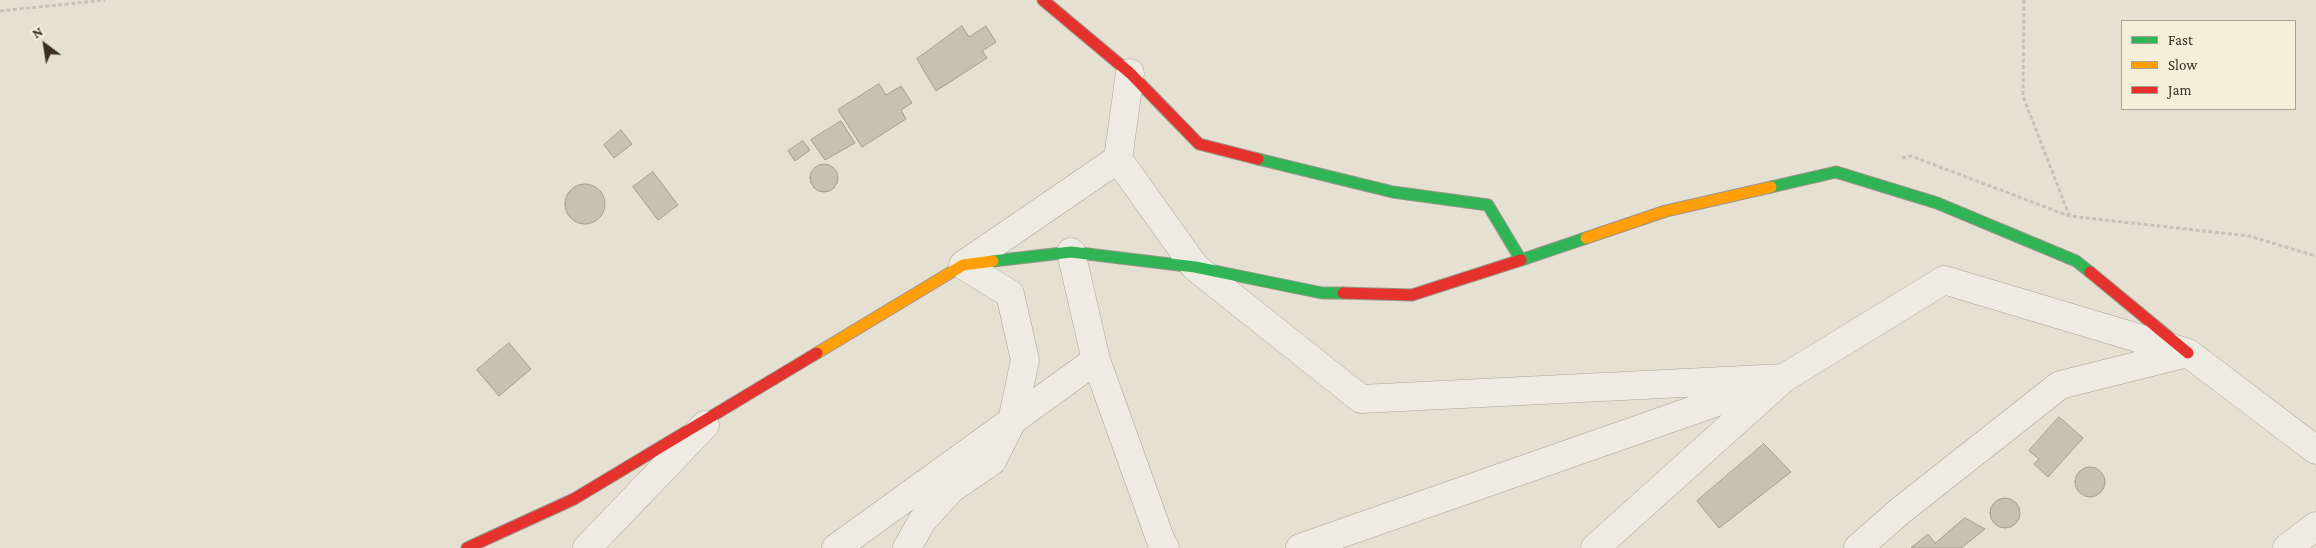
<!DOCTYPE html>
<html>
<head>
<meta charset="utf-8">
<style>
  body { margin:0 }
  #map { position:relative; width:2316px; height:548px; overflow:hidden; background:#e5e0d1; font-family:"Crimson Pro",serif }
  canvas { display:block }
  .legend { position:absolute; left:2121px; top:20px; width:175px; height:90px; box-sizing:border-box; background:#f5eed9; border:1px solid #aaa28f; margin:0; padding:6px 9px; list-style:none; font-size:15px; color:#3a2f21 }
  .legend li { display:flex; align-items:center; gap:10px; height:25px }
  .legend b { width:25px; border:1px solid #aaa28f }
  .north { position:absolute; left:20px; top:20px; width:50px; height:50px; -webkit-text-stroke:4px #f5eed9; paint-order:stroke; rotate:329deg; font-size:14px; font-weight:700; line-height:20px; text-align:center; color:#3a2f21 }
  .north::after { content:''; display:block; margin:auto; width:18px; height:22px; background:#3a2f21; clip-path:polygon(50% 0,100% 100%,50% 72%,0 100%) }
</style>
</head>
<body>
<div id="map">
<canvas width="2316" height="548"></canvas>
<ul class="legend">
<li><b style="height:6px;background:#30b455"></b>Fast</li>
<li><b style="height:6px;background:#ff9f0a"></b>Slow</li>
<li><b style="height:6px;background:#e5322d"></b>Jam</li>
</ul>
<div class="north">N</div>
</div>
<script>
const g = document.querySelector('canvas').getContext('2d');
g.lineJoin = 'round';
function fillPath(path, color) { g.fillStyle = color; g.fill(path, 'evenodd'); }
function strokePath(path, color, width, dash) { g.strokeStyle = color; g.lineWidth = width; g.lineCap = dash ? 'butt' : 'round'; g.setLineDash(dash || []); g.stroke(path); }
const building = new Path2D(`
  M962,26L969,37L986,26L996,42L982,51L987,58L936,91L917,59Z
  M879,84L886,95L901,86L912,103L901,110L906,119L862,147L838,110Z
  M841,121L855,143L825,160L811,140Z
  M621,130L632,144L614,158L604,145Z
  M803,141L810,150L795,161L788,151Z
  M810 178a14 14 0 1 1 28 0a14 14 0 1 1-28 0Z
  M653,172L678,205L658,220L633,187Z
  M565 204a20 20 0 1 1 40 0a20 20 0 1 1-40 0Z
  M509,343L531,369L499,396L477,370Z
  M2059,417L2083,438L2048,477L2034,464L2039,459L2029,451Z
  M1764,444L1791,472L1719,528L1697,501Z
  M2075 482a15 15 0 1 1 30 0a15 15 0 1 1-30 0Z
  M1990 513a15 15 0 1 1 30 0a15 15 0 1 1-30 0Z
  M1965,518L1985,529L1961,548H1911L1928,534L1935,543Z`);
const path = new Path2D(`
  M2024,0L2023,96L2069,215
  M0,11L105,0
  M1902,158L1911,156L2069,216L2249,236L2316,256`);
const street = new Path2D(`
  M1130,73L1118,159L1195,267L1361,399L1784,378
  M1071,252L1096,360L1161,541L1165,548
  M587,548L705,425
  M836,548L1096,360
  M907,548L922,521L951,489L992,461L1012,421L1025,360L1010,294L963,265L1118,159
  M1300,548L1754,389
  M1595,548L1784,378L1944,280L2188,353L2316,450
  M1858,548L1900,511L2060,385L2188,353
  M2287,548L2316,526`);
const fast = new Path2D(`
  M1258,159L1393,192L1488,205L1521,260L1586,238
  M1771,187L1836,172L1937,203L2076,261L2090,272
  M993,261L1071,252L1195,267L1322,293H1343`);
const slow = new Path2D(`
  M1586,238L1666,211L1771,187
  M817,353L963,265L993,261`);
const jam = new Path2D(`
  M1043,0L1130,73L1199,144L1258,159
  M2090,272L2188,353
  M1343,293L1412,295L1521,260
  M467,548L574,499L817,353`);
fillPath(building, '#c9c0b2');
strokePath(building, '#a69c90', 1);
strokePath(street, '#aba599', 29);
strokePath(fast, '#9a958a', 13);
strokePath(slow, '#9a958a', 13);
strokePath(jam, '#9a958a', 13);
strokePath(path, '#c6c2b9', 3, [4, 2.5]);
strokePath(street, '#eeebe3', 28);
strokePath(fast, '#30b455', 11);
strokePath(slow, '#ff9f0a', 11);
strokePath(jam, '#e5322d', 11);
</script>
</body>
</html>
